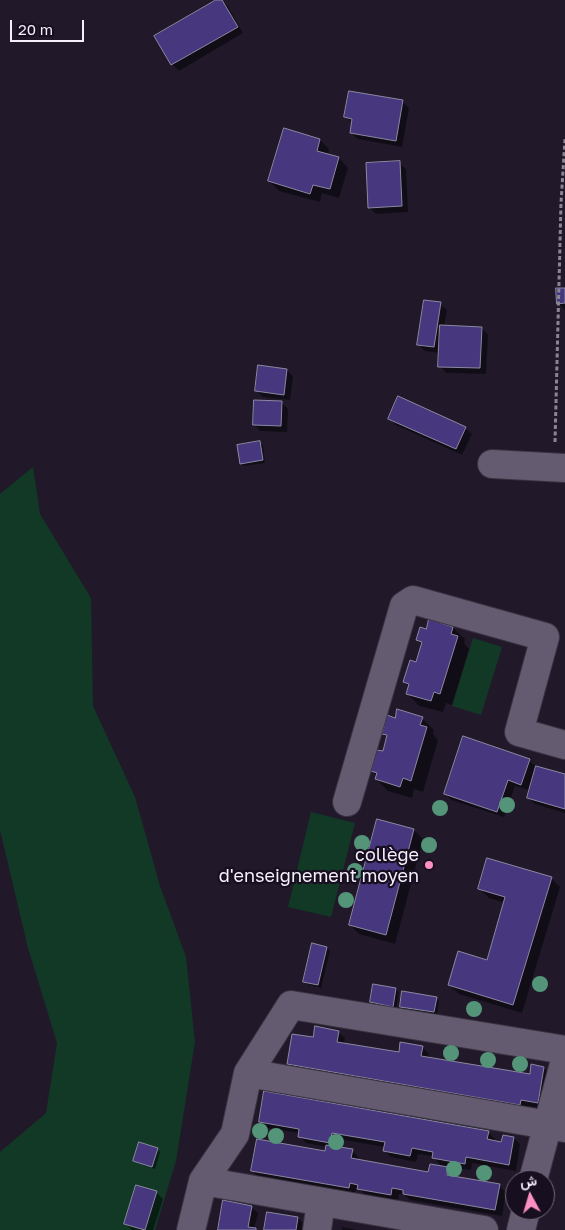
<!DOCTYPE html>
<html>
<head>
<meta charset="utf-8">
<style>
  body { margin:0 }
  #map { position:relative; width:565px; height:1230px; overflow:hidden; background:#21192a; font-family:"Golos Text",Vazirmatn,sans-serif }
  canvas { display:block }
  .north { position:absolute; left:505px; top:1170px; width:50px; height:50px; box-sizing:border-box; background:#170f20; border:1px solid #706978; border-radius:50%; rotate:354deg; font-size:14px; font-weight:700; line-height:20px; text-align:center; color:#f5f0fc }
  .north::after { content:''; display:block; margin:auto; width:18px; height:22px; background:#fc8fc3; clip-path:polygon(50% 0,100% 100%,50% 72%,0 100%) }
  .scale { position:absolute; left:10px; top:20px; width:74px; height:22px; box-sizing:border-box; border:2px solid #f5f0fc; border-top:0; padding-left:6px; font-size:15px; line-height:18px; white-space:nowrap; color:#f5f0fc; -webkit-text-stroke:4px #170f20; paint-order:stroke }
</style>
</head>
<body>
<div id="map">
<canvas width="565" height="1230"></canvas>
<div class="north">ش</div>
<div class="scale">20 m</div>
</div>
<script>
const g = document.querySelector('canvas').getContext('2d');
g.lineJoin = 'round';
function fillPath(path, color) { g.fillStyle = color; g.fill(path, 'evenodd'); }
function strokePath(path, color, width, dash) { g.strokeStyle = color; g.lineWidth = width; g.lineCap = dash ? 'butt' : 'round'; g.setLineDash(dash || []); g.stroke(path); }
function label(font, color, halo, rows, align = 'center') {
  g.font = font + ' "Golos Text",sans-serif'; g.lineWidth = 4.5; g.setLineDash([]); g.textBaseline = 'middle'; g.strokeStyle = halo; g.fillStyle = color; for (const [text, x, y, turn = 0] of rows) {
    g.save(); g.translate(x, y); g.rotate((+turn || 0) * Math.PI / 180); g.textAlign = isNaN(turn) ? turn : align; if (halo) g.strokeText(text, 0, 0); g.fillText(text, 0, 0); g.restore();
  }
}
const green = new Path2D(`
  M33,467L40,514L91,598L93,706L135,797L160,886L186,957L195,1042L176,1161L155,1230H0V1152L46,1113L57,1043L28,948L0,830V494Z
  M473,638L502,647L481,715L452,706Z
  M311,812L355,823L331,917L288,907Z`);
const shadow = new Path2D(`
  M219,0H221L227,5L243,33L179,71L172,64L156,36Z
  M402,101L409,108L402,147L358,139L351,133L353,124L346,117Z
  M284,130L320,140L329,149L328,155L339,158L348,168L339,198L322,193L320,202L279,191L269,181Z
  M399,163L406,169L408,212L376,214L369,207Z
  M565,289V310L558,303Z
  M440,304L447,310L444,327L482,328L488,335L486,374L446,373L440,366V353L425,351L419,345Z
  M287,370L293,377L290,400L263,397L256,390Z
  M281,402L288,409L287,432L260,431L254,424Z
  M389,419L465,428L472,434L462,455L396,425Z
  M260,443L263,446L265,463L244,466L241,463Z
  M453,628L465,639L464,643L469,649L452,705L446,703L443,712L419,706L408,694L410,687L404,682L417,663L423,645L418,640L427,630Z
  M422,718L434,730L433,734L438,740L423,792L414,789L412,798L388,791L376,779L377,776L372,771L384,753L388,738L383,733L395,719Z
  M529,760L536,767L565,775V813L535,804L528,798L534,778L532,777L528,790L515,786L504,817L451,800L445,793Z
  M414,830L423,839L395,944L359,934L350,925Z
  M551,878L560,887L522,1013L459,994L449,985L487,961L505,903L489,898L480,889Z
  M327,948L330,951L321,988L307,984L304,981Z
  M396,989L399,992L396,1009L374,1005L371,1002Z
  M436,998L439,1001L437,1015L404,1010L401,1007Z
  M338,1032L345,1038L344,1044L400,1054L422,1047L429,1054L428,1058L531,1076L532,1066L544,1068L550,1075L544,1109L527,1106L526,1110L295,1070L289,1064L314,1038Z
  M260,1121L488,1132L495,1139L494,1142L502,1143L514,1138L520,1144L516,1171L472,1163L471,1170L445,1166L454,1175V1177L499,1186L506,1192L502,1216L410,1200L405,1195L399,1194L398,1200L365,1195L360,1189H356L355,1193L259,1177L252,1170L326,1153L327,1147L306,1143L299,1136L300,1133L267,1128ZM338,1139L385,1147L384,1150L391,1157L416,1162L418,1154L433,1156L442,1167L429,1173L358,1161V1157L352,1150L336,1148Z
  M157,1149L160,1152L155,1169L138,1163L135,1160Z
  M156,1192L163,1199L153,1230H132L126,1224Z
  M251,1207L258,1213L254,1229L256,1230H219Z
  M298,1218L304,1224L303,1230H265Z
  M342,1227L357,1230H342Z`);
const building = new Path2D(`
  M216,0H222L238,27L171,65L154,36Z
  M349,91L403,100L396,141L350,133L352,119L344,117Z
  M284,128L320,139L317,151L339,157L330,189L313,185L310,194L268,181Z
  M400,161L402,206L368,208L366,163Z
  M556,288H565V303L557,304Z
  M424,300L441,302L434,347L417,345Z
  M440,325L482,327L480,368L438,367Z
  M258,365L287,369L284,395L255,391Z
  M398,396L466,427L456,449L388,419Z
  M254,400L282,401L281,426L253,425Z
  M260,441L263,460L240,464L237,445Z
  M429,619L453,627L451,634L458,636L440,694L434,692L431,701L406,694L409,684L403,682L410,660L416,662L422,642L416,640L420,627L426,629Z
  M397,709L423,717L420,725L427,727L411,781L403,778L400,787L375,779L377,773L371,771L377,750L383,751L387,735L382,734L387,715L395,718Z
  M463,736L530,759L521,785L508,780L497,812L444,794Z
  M536,766L565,774V809L527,798Z
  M377,819L414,829L386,935L349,925Z
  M487,858L552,877L513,1005L448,985L458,951L487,960L505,897L478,889Z
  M312,943L327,947L318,985L303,982Z
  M373,984L396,988L393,1007L370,1002Z
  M402,991L437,997L434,1012L400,1007Z
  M315,1026L339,1031L337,1042L399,1052L400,1042L423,1046L421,1056L530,1074L531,1064L544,1067L538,1103L521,1100L520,1105L287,1064L292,1034L313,1037Z
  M264,1091L489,1131L487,1139L501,1142L503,1135L514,1137L509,1165L466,1157L465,1164L432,1158L433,1152L412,1148L410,1156L383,1151L385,1142L332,1133L330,1143L298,1137L299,1129L259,1122Z
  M257,1139L325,1151L326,1145L353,1149L351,1158L428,1172L430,1164L448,1167L447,1175L500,1184L495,1210L403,1194V1190L392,1188L391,1195L357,1189L358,1185L350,1183L349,1188L251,1171Z
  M139,1142L158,1148L152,1167L133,1161Z
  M136,1185L157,1191L145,1230L124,1224Z
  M223,1200L252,1206L248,1227L256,1228V1230H218Z
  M267,1212L298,1217L296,1230H264Z`);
const path = new Path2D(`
  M555,442L561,203L565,139`);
const minor = new Path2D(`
  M492,464L565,468
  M347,802L404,606L413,600L545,637L519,732L565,745
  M248,1073L565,1128
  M533,1180L565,1060
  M203,1181L484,1230
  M191,1230L203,1181L235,1134L248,1073L291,1005L565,1050
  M317,1230L321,1202
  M521,1230L526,1210`);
const trees = [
  [507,805],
  [440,808],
  [362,843],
  [429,845],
  [355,871],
  [346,900],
  [540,984],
  [474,1009],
  [451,1053],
  [488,1060],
  [520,1064],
  [260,1131],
  [276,1136],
  [336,1142],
  [454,1169],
  [484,1173]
];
const markers = [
  [429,865,5,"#fc8fc3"]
];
const poiNames = [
  ["collège",419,855],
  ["d'enseignement moyen",419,876]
];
fillPath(green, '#113925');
fillPath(shadow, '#0007');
fillPath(building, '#46377e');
strokePath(building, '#8b89a1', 1);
strokePath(minor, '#393341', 30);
strokePath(path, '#8b8593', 3, [4, 2.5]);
strokePath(minor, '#645b70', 28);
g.fillStyle = '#549579';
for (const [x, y] of trees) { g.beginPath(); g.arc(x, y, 8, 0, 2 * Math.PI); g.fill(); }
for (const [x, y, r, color] of markers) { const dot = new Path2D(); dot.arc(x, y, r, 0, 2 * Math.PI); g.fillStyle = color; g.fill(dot); strokePath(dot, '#170f20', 2); }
label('18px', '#f5f0fc', '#170f20', poiNames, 'right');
</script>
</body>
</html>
